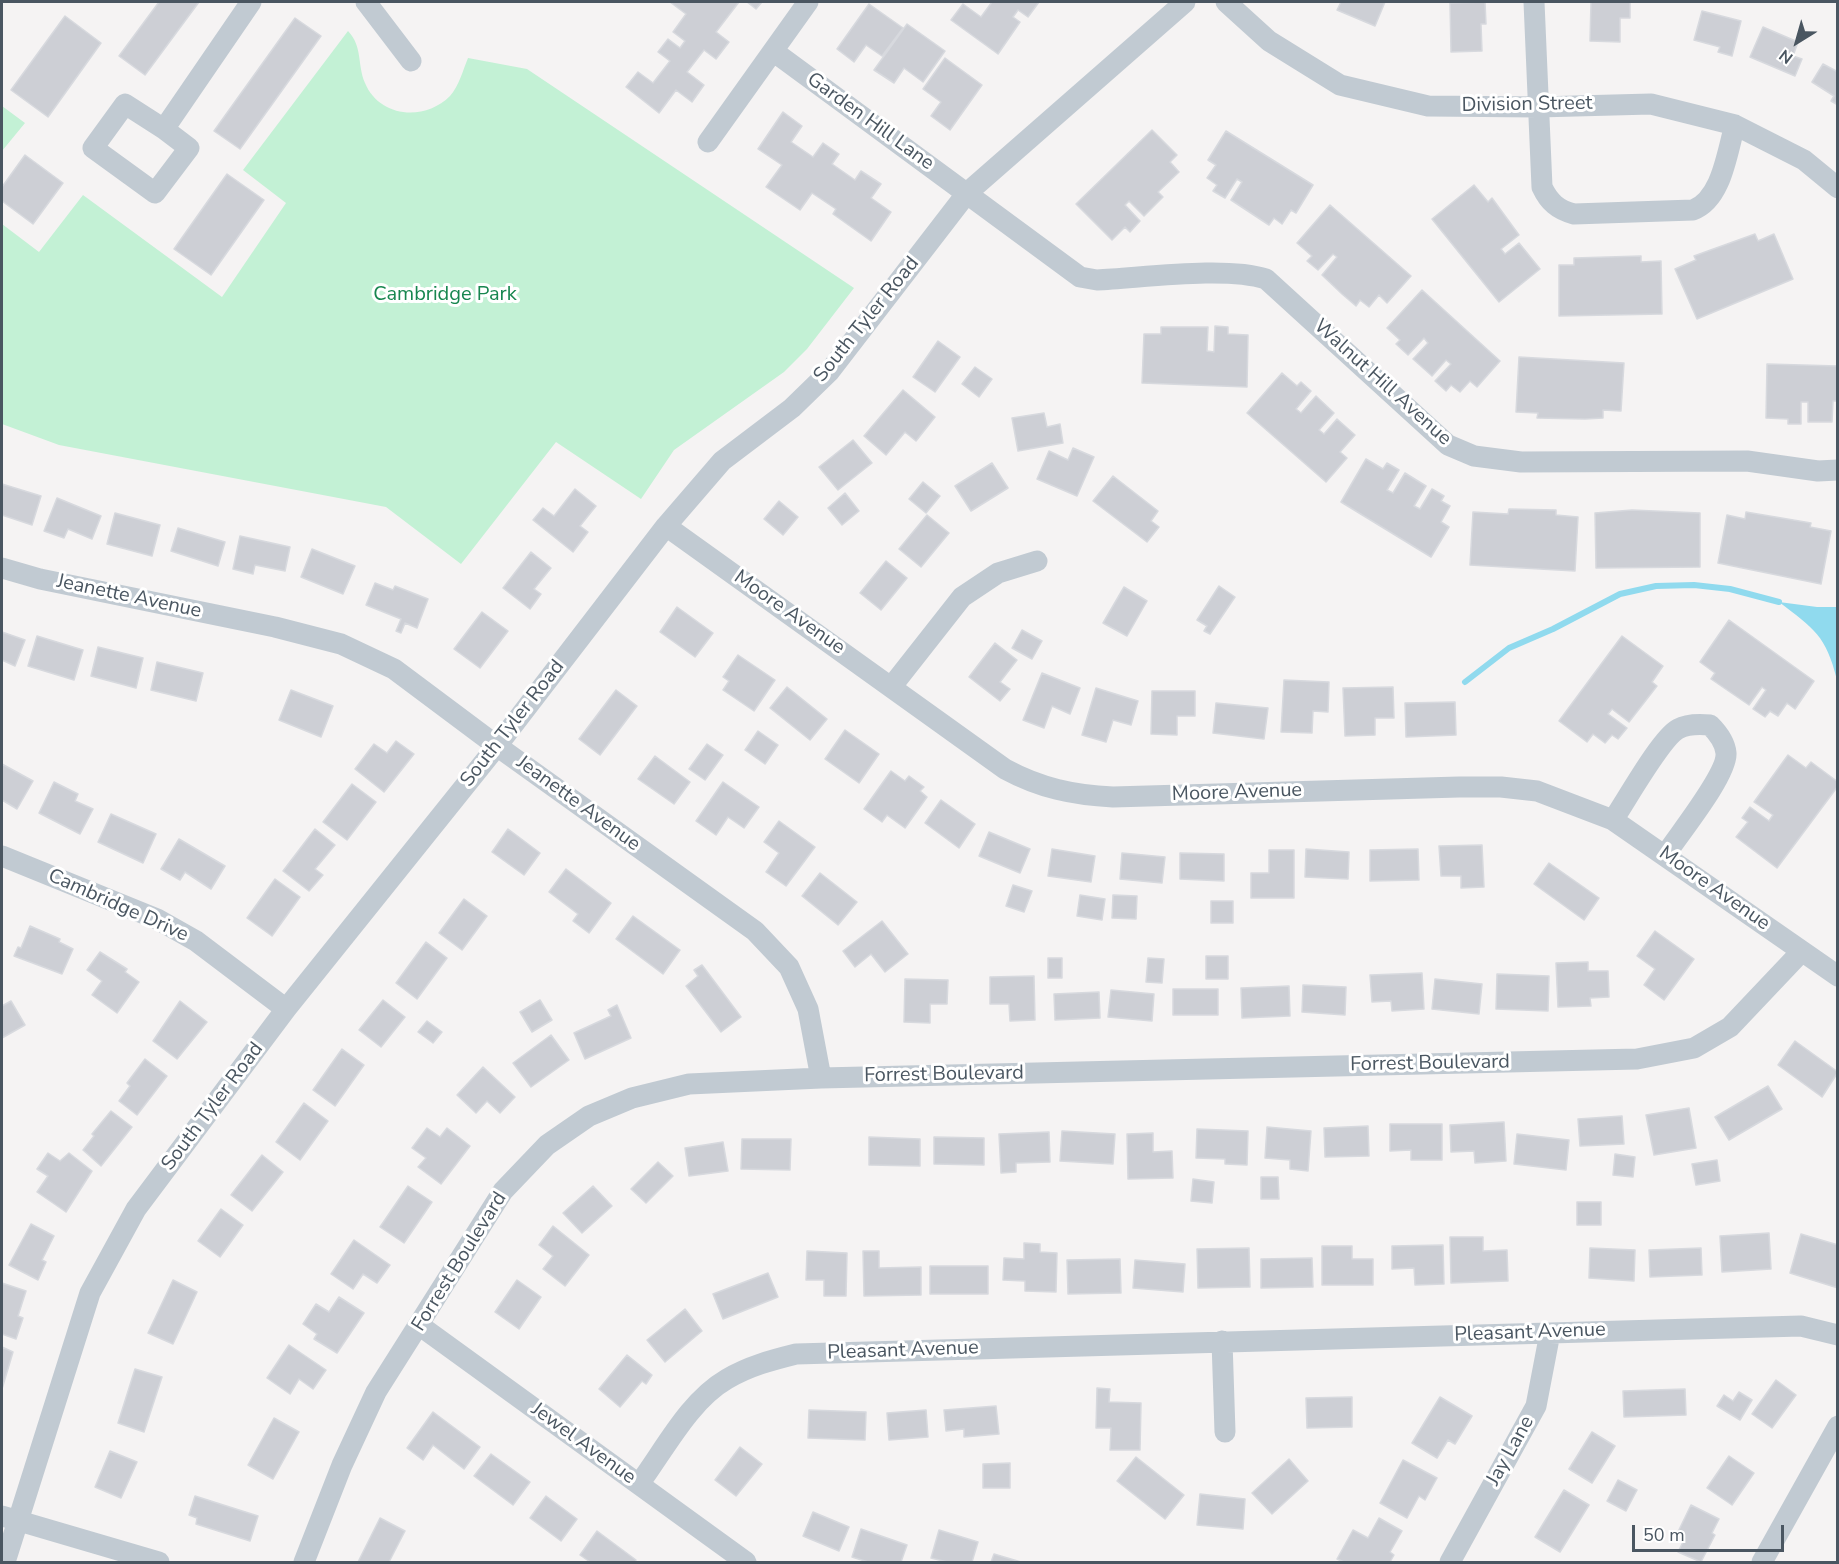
<!DOCTYPE html>
<html>
<head>
<meta charset="utf-8">
<style>
  body { margin:0 }
  #map { position:relative; width:1839px; height:1564px; overflow:hidden; background:#f5f3f3; font-family:"Nunito Sans",sans-serif }
  canvas { display:block }
  .frame { position:absolute; inset:0; border:3px solid #4a5661; pointer-events:none }
  .north { position:absolute; left:1767px; top:12px; width:60px; height:60px; -webkit-text-stroke:4px #fff; paint-order:stroke; rotate:217deg; font-size:16px; font-weight:700; line-height:24px; text-align:center; color:#4a5661 }
  .north::after { content:''; display:block; margin:auto; width:21px; height:27px; background:#4a5661; clip-path:polygon(50% 0,100% 100%,50% 72%,0 100%) }
  .scale { position:absolute; left:1632px; top:1525px; width:152px; height:27px; box-sizing:border-box; border:3px solid #4a5661; border-top:0; padding-left:8px; font-size:18px; line-height:21px; white-space:nowrap; color:#4a5661; -webkit-text-stroke:4px #fff; paint-order:stroke }
</style>
</head>
<body>
<div id="map">
<canvas width="1839" height="1564"></canvas>
<div class="frame"></div>
<div class="north">N</div>
<div class="scale">50 m</div>
</div>
<script>
const g = document.querySelector('canvas').getContext('2d');
g.lineJoin = 'round';
function fillPath(path, color) { g.fillStyle = color; g.fill(path, 'evenodd'); }
function strokePath(path, color, width, dash) { g.strokeStyle = color; g.lineWidth = width; g.lineCap = dash ? 'butt' : 'round'; g.setLineDash(dash || []); g.stroke(path); }
function label(font, color, halo, rows, align = 'center') {
  g.font = font + ' "Nunito Sans",sans-serif'; g.lineWidth = 6; g.setLineDash([]); g.textBaseline = 'middle'; g.strokeStyle = halo; g.fillStyle = color; for (const [text, x, y, turn = 0] of rows) {
    g.save(); g.translate(x, y); g.rotate((+turn || 0) * Math.PI / 180); g.textAlign = isNaN(turn) ? turn : align; if (halo) g.strokeText(text, 0, 0); g.fillText(text, 0, 0); g.restore();
  }
}
const green = new Path2D(`
  M348,31C363,47 357,64 365,83C379,117 424,122 450,96C459,86 463,70 468,58L527,69L854,288L807,349L784,372L674,450L641,499L556,442L461,564L386,507L59,445L2,424V224L39,252L83,195L222,297L286,203L243,170Z
  M2,106L25,123L2,151Z`);
const water = new Path2D(`
  M1779,602L1817,607H1837V680C1826,635 1814,629 1779,602Z`);
const stream = new Path2D(`
  M1465,682L1509,648L1553,629L1620,594L1656,586L1694,585L1730,589L1779,602`);
const building = new Path2D(`
  M159,2H199L145,75L119,56Z
  M670,2H739L716,32L729,42L716,59L704,50L687,72L704,85L692,102L676,90L659,113L626,87L638,72L653,83L670,61L658,52L668,39L680,48L685,41L673,32L686,14Z
  M747,2H762L756,9Z
  M992,2H1039L1028,17L1018,10L1013,17L1020,22L998,54L951,20L963,4L981,17Z
  M1341,2H1385L1375,26L1337,10Z
  M1485,2L1486,24H1481L1482,51L1451,52L1450,3Z
  M1591,2H1630V18H1620V42L1590,41Z
  M869,4L903,28L882,56L866,45L854,62L837,49Z
  M1702,11L1741,21L1732,56L1718,52L1720,47L1694,40Z
  M65,16L101,43L48,117L11,90Z
  M295,18L321,36L240,149L214,131Z
  M907,24L945,51L923,82L904,68L894,83L874,70Z
  M1763,27L1798,42L1793,56L1802,59L1795,76L1750,57Z
  M945,58L982,85L950,130L931,116L941,102L923,89Z
  M1823,64L1838,72V105L1831,101L1834,96L1812,82Z
  M783,112L802,126L791,142L813,157L823,143L839,154L832,164L855,180L861,171L881,184L871,198L891,212L871,241L833,214L836,209L812,193L800,210L766,187L782,165L758,149Z
  M1152,130L1177,155L1170,162L1179,172L1158,192L1163,197L1144,216L1129,201L1125,205L1140,221L1130,232L1125,227L1112,240L1076,204Z
  M1226,131L1313,185L1296,213L1291,210L1282,224L1274,218L1269,225L1231,200L1242,182L1237,179L1225,198L1213,191L1217,185L1207,178L1216,165L1208,160Z
  M25,155L63,183L33,224L2,201V187Z
  M227,174L264,200L211,275L174,249Z
  M1474,185L1488,202L1492,198L1519,235L1501,249L1505,254L1519,243L1540,269L1499,302L1432,219Z
  M1330,205L1411,276L1387,303L1379,295L1369,307L1360,300L1356,306L1342,294L1322,275L1337,257L1333,254L1318,270L1307,261L1312,256L1297,243Z
  M1755,234L1758,241L1774,234L1793,279L1697,319L1675,269L1696,260L1694,256Z
  M1641,256V262L1661,261L1662,314L1559,316V265H1574V258Z
  M1422,290L1500,361L1477,387L1470,381L1460,392L1451,385L1446,391L1435,381L1451,364L1446,360L1432,376L1413,359L1428,343L1424,338L1408,355L1396,344L1400,340L1387,328Z
  M1215,326L1228,327V334L1248,335L1247,387L1142,383L1144,334H1161V327H1208L1207,351L1214,352Z
  M938,341L960,357L935,392L913,377Z
  M1519,357L1624,363L1621,411L1603,410V418L1585,419L1537,418L1538,413L1516,412Z
  M1767,364L1838,366V401H1833L1832,422H1808V402H1801V424H1788V419L1766,418Z
  M975,367L992,379L979,397L962,384Z
  M1282,373L1297,386L1301,382L1311,391L1296,409L1301,413L1316,396L1334,413L1319,430L1324,434L1337,419L1355,435L1340,452L1347,458L1326,482L1247,413Z
  M903,390L935,417L916,441L905,432L886,455L864,436Z
  M1044,413L1047,427L1060,424L1063,443L1018,451L1012,418Z
  M853,440L872,463L838,490L819,467Z
  M1073,448L1094,457L1077,496L1037,479L1049,451L1068,460Z
  M1366,459L1383,469L1387,463L1399,470L1387,490L1393,493L1405,473L1426,486L1414,506L1420,509L1432,489L1444,496L1441,501L1450,506L1441,522L1449,527L1431,557L1341,502Z
  M992,463L1008,488L971,511L955,486Z
  M1113,476L1158,511L1151,521L1159,527L1147,542L1093,501Z
  M923,482L940,496L926,513L909,499Z
  M2,484L41,496L32,525L2,515Z
  M575,489L596,506L580,526L588,532L573,552L533,520L543,508L554,516Z
  M845,493L859,511L842,525L828,508Z
  M57,498L101,516L92,539L68,529L64,538L44,531Z
  M779,501L798,517L783,535L764,519Z
  M1509,509L1556,510V515L1578,517L1575,571L1470,565L1473,512L1508,514Z
  M1632,510L1700,513V567L1596,568L1595,513Z
  M1746,512L1811,523L1810,527L1831,531L1821,584L1718,563L1727,515L1745,519Z
  M115,513L160,525L152,556L107,544Z
  M927,515L949,533L921,567L899,549Z
  M178,528L225,542L218,566L171,551Z
  M240,536L290,547L285,571L255,565L253,574L233,569Z
  M312,549L355,566L343,594L301,577Z
  M531,552L551,568L534,589L541,594L530,609L503,588Z
  M886,561L907,578L881,610L860,593Z
  M375,583L393,590L395,586L428,599L417,628L405,623L401,633L396,631L401,619L366,605Z
  M1219,586L1235,597L1210,634L1204,631L1207,626L1197,620Z
  M1124,587L1147,601L1127,636L1103,623Z
  M677,607L713,633L695,657L660,632Z
  M482,612L508,631L480,668L454,649Z
  M1729,620L1814,681L1795,709L1787,703L1778,716L1770,711L1765,717L1753,709L1766,690L1762,687L1749,705L1711,679L1715,673L1700,662Z
  M1022,630L1042,641L1032,659L1012,648Z
  M2,632L25,640L15,666L2,660Z
  M37,636L83,650L74,680L28,666Z
  M1622,636L1663,666L1652,682L1657,686L1629,722L1612,709L1608,714L1627,728L1618,739L1612,735L1605,743L1593,734L1587,742L1559,721Z
  M995,643L1017,660L1000,682L1010,689L1000,701L969,677Z
  M98,647L143,658L136,688L91,676Z
  M738,655L775,680L754,711L723,690L729,681L723,677Z
  M157,662L203,673L196,701L151,690Z
  M1042,673L1080,688L1070,714L1052,706L1044,728L1023,720Z
  M1284,680L1329,682L1328,712L1313,711L1312,733L1281,732Z
  M787,687L827,719L810,740L770,708Z
  M1393,687L1394,718H1375V735L1345,736L1343,688Z
  M1096,688L1138,701L1131,725L1113,720L1106,742L1082,735Z
  M291,690L333,706L321,737L279,720Z
  M616,690L637,706L600,755L579,739Z
  M1152,691H1195V716H1177V735L1151,734Z
  M1455,702L1456,735L1406,737L1405,703Z
  M1216,703L1268,708L1264,739L1213,733Z
  M845,730L879,754L859,783L825,759Z
  M758,731L778,745L765,764L745,750Z
  M396,741L414,754L384,792L355,769L374,744L387,753Z
  M707,744L723,755L705,780L689,769Z
  M1788,755L1806,768L1811,762L1838,782V786L1777,868L1736,837L1748,822L1742,818L1750,807L1769,821L1773,815L1754,802Z
  M655,756L690,782L674,804L638,779Z
  M2,764L33,781L17,809L2,800Z
  M891,771L905,781L909,776L924,787L920,791L927,797L905,828L887,815L882,822L864,809Z
  M54,782L78,794L75,801L93,809L80,834L39,813Z
  M723,782L759,807L744,828L728,817L716,835L696,821Z
  M352,784L376,802L347,840L323,822Z
  M941,800L975,824L959,848L925,823Z
  M111,814L156,834L143,863L98,842Z
  M779,821L815,847L786,886L766,872L779,853L764,842Z
  M315,829L335,845L315,869L323,875L309,891L283,871Z
  M508,829L540,853L524,875L492,852Z
  M989,832L1030,849L1020,873L979,856Z
  M179,839L225,866L211,889L185,872L180,880L161,869Z
  M1482,845L1484,887L1461,888V876H1441L1439,846Z
  M1052,849L1095,856L1091,882L1048,876Z
  M1306,849L1349,852L1348,879L1305,877Z
  M1418,849L1419,880L1370,881V850Z
  M1269,850H1294V898H1251V873H1269Z
  M1122,853L1165,857L1162,883L1120,879Z
  M1180,853L1224,854V881L1180,879Z
  M1549,863L1599,898L1584,920L1534,884Z
  M566,869L611,903L589,933L573,921L578,914L549,892Z
  M820,873L857,902L838,925L802,896Z
  M275,879L300,897L272,936L247,918Z
  M1013,885L1032,891L1024,912L1006,906Z
  M1080,895L1105,899L1102,920L1077,916Z
  M1113,895L1137,896L1136,919L1112,918Z
  M464,899L487,916L462,950L439,933Z
  M1211,901H1233V923H1211Z
  M633,916L680,950L663,974L616,939Z
  M882,921L908,954L885,972L871,954L855,967L843,951Z
  M30,926L60,939L59,942L73,949L62,974L14,956L18,947L21,948Z
  M1655,931L1694,959L1664,1000L1644,985L1655,969L1637,956Z
  M426,942L447,958L417,999L396,983Z
  M100,952L127,969L125,972L139,982L117,1013L92,995L102,981L87,970Z
  M1206,956H1228V979H1206Z
  M1048,958H1062V978H1048Z
  M1148,958L1164,959L1162,983L1146,982Z
  M1588,962V971H1608L1609,997L1590,998L1591,1006L1558,1007L1556,963Z
  M702,965L741,1017L721,1032L686,986L698,976L694,970Z
  M1422,973L1424,1009L1392,1011L1391,1001L1372,1002L1370,975Z
  M1497,974L1549,976L1548,1011L1496,1009Z
  M1034,976L1035,1020L1010,1021L1009,1004H990V977Z
  M905,979L948,980L947,1004H930V1023L904,1022Z
  M1435,979L1482,984L1479,1014L1432,1009Z
  M1303,985L1346,987L1345,1015L1302,1012Z
  M1289,986L1290,1016L1242,1018L1241,988Z
  M1173,989H1218V1015H1173Z
  M1111,990L1154,994L1152,1021L1108,1017Z
  M1099,992L1100,1018L1055,1020L1054,994Z
  M383,1000L405,1017L381,1047L359,1030Z
  M540,1000L552,1020L532,1032L520,1012Z
  M11,1001L25,1025L2,1038V1006Z
  M180,1001L207,1022L177,1059L153,1041Z
  M617,1005L631,1038L585,1059L574,1033L611,1016L608,1010Z
  M427,1021L442,1032L433,1043L418,1032Z
  M551,1035L569,1060L531,1087L513,1063Z
  M1795,1041L1838,1072L1822,1097L1778,1065Z
  M342,1049L364,1065L335,1106L313,1090Z
  M145,1059L167,1076L137,1115L119,1101L130,1086L127,1083Z
  M483,1067L515,1097L500,1113L487,1101L476,1113L457,1095Z
  M1768,1086L1782,1109L1729,1140L1715,1117Z
  M304,1103L328,1121L300,1160L276,1142Z
  M1689,1108L1696,1148L1654,1155L1646,1115Z
  M111,1111L132,1127L101,1166L83,1150L94,1136L92,1134Z
  M1622,1116L1624,1144L1580,1146L1578,1119Z
  M1504,1122L1506,1161L1475,1163L1474,1151L1451,1152L1450,1125Z
  M1390,1124H1442V1160H1411V1150L1390,1151Z
  M1368,1126L1369,1156L1325,1157L1324,1128Z
  M1267,1127L1311,1131L1308,1171L1290,1169V1160L1265,1158Z
  M427,1128L440,1137L447,1128L470,1146L441,1184L418,1167L426,1158L412,1148Z
  M1197,1129L1248,1131L1247,1165L1225,1164V1159L1196,1158Z
  M1062,1131L1115,1134L1113,1164L1060,1161Z
  M1049,1132L1050,1162L1016,1163V1172L1001,1173L999,1134Z
  M1153,1133V1152L1172,1151L1173,1178L1128,1179L1127,1134Z
  M1517,1134L1569,1140L1566,1170L1514,1164Z
  M869,1137L920,1139V1166L869,1165Z
  M934,1137L984,1138V1165L934,1164Z
  M742,1139H791L790,1170L741,1169Z
  M723,1142L728,1171L689,1176L685,1148Z
  M48,1153L60,1161L69,1153L92,1171L66,1212L37,1192L48,1176L37,1169Z
  M1615,1154L1635,1157L1633,1177L1613,1175Z
  M262,1155L283,1172L252,1211L231,1195Z
  M1717,1160L1720,1181L1696,1185L1692,1164Z
  M658,1162L673,1176L646,1203L631,1189Z
  M1261,1177H1278L1279,1199H1261Z
  M1193,1179L1214,1182L1212,1203L1191,1201Z
  M408,1186L432,1202L404,1243L380,1227Z
  M593,1186L612,1206L582,1233L563,1213Z
  M1577,1202H1601V1225H1577Z
  M221,1209L243,1225L220,1257L198,1241Z
  M31,1224L54,1236L42,1260L46,1262L38,1280L9,1265Z
  M553,1226L589,1255L565,1286L543,1269L553,1256L539,1245Z
  M1769,1233L1771,1269L1722,1272L1720,1236Z
  M1801,1234L1838,1245V1288L1790,1273Z
  M1450,1237H1483V1251L1507,1250L1508,1281L1451,1283Z
  M354,1240L390,1265L377,1283L363,1274L353,1289L331,1274Z
  M1024,1243L1040,1244V1252L1057,1253L1056,1292L1025,1291V1281L1003,1280L1004,1258L1024,1259Z
  M1443,1245L1444,1284L1415,1285L1414,1268L1392,1269V1246Z
  M1322,1246H1352V1259H1373V1285H1322Z
  M1249,1248L1250,1287L1198,1288L1197,1249Z
  M1590,1248L1635,1250L1634,1281L1589,1278Z
  M1701,1248L1702,1275L1650,1277L1649,1250Z
  M807,1251L847,1253L846,1296H824V1280H806Z
  M863,1251H879V1268L921,1267V1295L864,1296Z
  M1312,1258L1313,1287L1261,1288V1259Z
  M1120,1259L1121,1293L1068,1294L1067,1260Z
  M1135,1260L1185,1264L1183,1292L1133,1288Z
  M930,1266H988V1294H930Z
  M768,1273L778,1297L723,1319L713,1294Z
  M173,1280L197,1292L173,1344L148,1333Z
  M517,1280L541,1297L519,1329L495,1312Z
  M2,1283L26,1291L18,1316L23,1318L16,1339L2,1334Z
  M339,1297L364,1313L337,1353L314,1339L317,1334L303,1324L316,1304L329,1312Z
  M685,1309L702,1331L665,1362L647,1340Z
  M289,1345L326,1370L313,1389L299,1379L290,1394L267,1378Z
  M2,1347L13,1352L2,1389Z
  M627,1355L652,1375L646,1384L642,1381L620,1407L599,1389Z
  M135,1369L162,1377L144,1432L118,1423Z
  M1776,1380L1796,1395L1772,1428L1752,1414Z
  M1097,1388L1110,1389L1109,1402L1141,1403L1140,1450H1110L1111,1428H1096Z
  M1685,1389L1686,1415L1624,1417L1623,1391Z
  M1739,1392L1752,1400L1740,1420L1717,1406L1724,1395L1733,1401Z
  M1352,1397V1427L1307,1428L1306,1398Z
  M1440,1397L1472,1416L1455,1444L1448,1440L1437,1458L1412,1443Z
  M996,1406L999,1434L964,1437V1429L946,1431L944,1410Z
  M809,1410L866,1412L865,1440L808,1438Z
  M926,1410L928,1437L889,1440L887,1413Z
  M433,1412L480,1447L464,1469L433,1445L423,1460L407,1448Z
  M274,1418L299,1432L273,1479L248,1465Z
  M1592,1432L1615,1446L1592,1483L1569,1469Z
  M740,1447L762,1464L736,1496L715,1480Z
  M110,1451L137,1462L121,1498L95,1487Z
  M491,1454L530,1482L513,1505L474,1476Z
  M1729,1456L1754,1473L1732,1505L1707,1488Z
  M1136,1457L1184,1495L1165,1519L1117,1481Z
  M1289,1459L1308,1481L1272,1514L1252,1493Z
  M1403,1460L1437,1478L1425,1500L1419,1496L1407,1518L1380,1503Z
  M1010,1463V1488H983V1464Z
  M1618,1480L1637,1490L1626,1511L1607,1501Z
  M1564,1490L1589,1505L1560,1552L1535,1537Z
  M1200,1494L1245,1499L1243,1529L1197,1525Z
  M195,1496L258,1516L250,1541L196,1524L197,1518L189,1515Z
  M546,1496L577,1519L561,1541L530,1518Z
  M1691,1505L1719,1519L1712,1533L1715,1535L1701,1562L1678,1552L1683,1542L1675,1538Z
  M813,1512L849,1527L839,1551L803,1536Z
  M380,1518L405,1531L389,1562H358Z
  M1379,1518L1402,1531L1390,1552L1394,1555L1390,1562H1344L1337,1559L1353,1530L1368,1538Z
  M861,1529L907,1545L901,1562H868L852,1557Z
  M939,1530L978,1542L972,1562H947L931,1558Z
  M597,1531L636,1560L635,1562H590L580,1555Z
  M994,1554L1021,1562H991Z`);
const minor = new Path2D(`
  M366,2L411,61
  M1226,2L1269,41L1340,85L1428,106L1538,107L1651,104L1735,125L1804,160L1838,188
  M1534,2L1542,187C1549,202 1558,210 1574,214L1693,210C1722,199 1727,152 1735,125
  M773,51L1080,277L1097,280C1142,278 1225,266 1266,279L1448,445L1474,456L1521,462L1747,461L1818,471L1838,470
  M164,129L189,148L155,193L93,148L125,104L164,129L251,2
  M708,142L808,2
  M666,526L1005,769C1040,788 1073,795 1113,797L1459,787H1501L1537,791L1613,820L1838,976
  M2,568L40,579L275,627L341,644L394,669L497,746L755,931L789,967L808,1009L821,1078
  M892,686L962,597L998,573L1037,561
  M1613,820C1626,801 1661,738 1678,729C1687,724 1700,724 1710,725C1717,732 1725,742 1726,753C1728,774 1679,834 1666,854
  M2,856L157,919L196,941L286,1009
  M419,1325L746,1562
  M1222,1341L1225,1432
  M639,1484C665,1449 689,1401 727,1379C749,1366 772,1360 796,1354L1801,1326L1838,1335
  M2,1516L159,1562
  M5,1562L90,1293L136,1209L286,1009L497,746L666,526L722,461L792,408L829,372L967,193L1185,2
  M304,1562L342,1465L376,1392L503,1191L547,1145L589,1116L632,1098L689,1084L821,1078L1637,1059L1694,1048L1730,1027L1802,951
  M1450,1562L1536,1406L1550,1333
  M1762,1562L1838,1426`);
const streetNames = [
  ["Division Street",1527,105,-1],
  ["Garden Hill Lane",870,122,36],
  ["South Tyler Road",867,320,-51],
  ["Walnut Hill Avenue",1382,383,42],
  ["Jeanette Avenue",129,597,12],
  ["Moore Avenue",789,613,35],
  ["South Tyler Road",513,724,-52],
  ["Moore Avenue",1237,793,-2],
  ["Jeanette Avenue",578,804,36],
  ["Moore Avenue",1714,889,35],
  ["Cambridge Drive",118,906,24],
  ["Forrest Boulevard",1430,1064,-1],
  ["Forrest Boulevard",944,1075,-1],
  ["South Tyler Road",213,1107,-53],
  ["Forrest Boulevard",460,1262,-58],
  ["Pleasant Avenue",1530,1333,-2],
  ["Pleasant Avenue",903,1351,-2],
  ["Jewel Avenue",583,1444,36],
  ["Jay Lane",1511,1451,-61]
];
const parkNames = [
  ["Cambridge Park",445,295]
];
fillPath(green, '#c3f1d5');
fillPath(water, '#90daee');
strokePath(stream, '#90daee', 6);
fillPath(building, '#cdcfd5');
strokePath(building, '#d7d9de', 1.5);
strokePath(minor, '#c1cad2', 21);
label('20px', '#4a5661', '#fff', streetNames);
label('20px', '#17864f', '#fff', parkNames);
</script>
</body>
</html>
